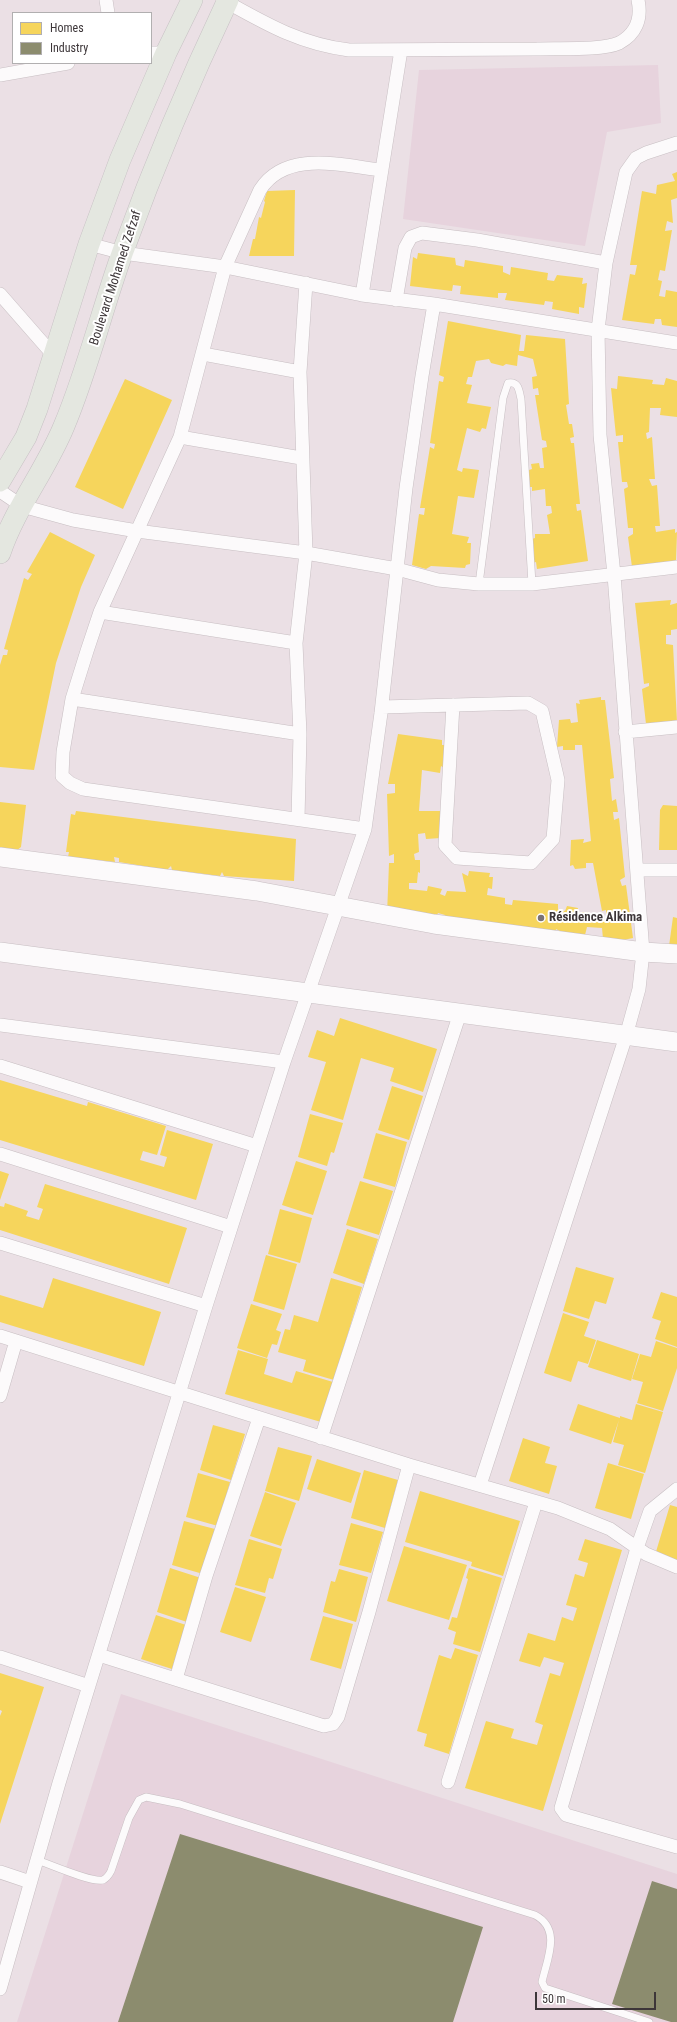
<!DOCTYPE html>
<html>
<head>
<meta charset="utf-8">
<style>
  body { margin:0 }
  #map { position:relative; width:677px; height:2022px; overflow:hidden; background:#ebe0e5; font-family:"Roboto Condensed",sans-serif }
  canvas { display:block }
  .legend { position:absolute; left:12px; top:12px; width:140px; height:52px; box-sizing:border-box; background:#fff; border:1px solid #b1afb0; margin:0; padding:5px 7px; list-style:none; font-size:12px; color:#3d3639 }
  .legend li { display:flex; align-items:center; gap:8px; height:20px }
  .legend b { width:20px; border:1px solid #b1afb0 }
  .scale { position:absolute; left:535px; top:1992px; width:121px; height:18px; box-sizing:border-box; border:2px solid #3d3639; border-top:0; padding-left:5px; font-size:12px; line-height:14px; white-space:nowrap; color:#3d3639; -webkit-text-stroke:3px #fff; paint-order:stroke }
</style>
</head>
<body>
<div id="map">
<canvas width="677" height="2022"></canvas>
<ul class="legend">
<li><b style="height:11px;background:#f6d55c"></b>Homes</li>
<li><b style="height:11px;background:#8c8c6e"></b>Industry</li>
</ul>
<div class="scale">50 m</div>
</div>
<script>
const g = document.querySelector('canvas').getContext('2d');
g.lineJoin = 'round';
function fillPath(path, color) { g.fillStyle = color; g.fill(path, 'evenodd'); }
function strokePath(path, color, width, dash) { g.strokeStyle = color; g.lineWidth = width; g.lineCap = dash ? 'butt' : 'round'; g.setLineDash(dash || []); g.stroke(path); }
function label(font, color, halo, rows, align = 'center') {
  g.font = font + ' "Roboto Condensed",sans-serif'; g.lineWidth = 4; g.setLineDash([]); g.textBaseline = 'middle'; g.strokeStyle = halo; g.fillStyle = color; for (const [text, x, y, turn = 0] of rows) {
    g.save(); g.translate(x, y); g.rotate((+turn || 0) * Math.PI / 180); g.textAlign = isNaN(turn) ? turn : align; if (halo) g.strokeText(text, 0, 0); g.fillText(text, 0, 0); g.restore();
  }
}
const built = new Path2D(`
  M658,65L661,123L607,132L585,246L403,219L419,70Z
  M121,1694L677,1874V2022H17Z`);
const homes = new Path2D(`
  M677,172V198L671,200L673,223L667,221L665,231L672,230L665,271L660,270L658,280L662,281L659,296L665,297L666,290L677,292V327L662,325L661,319H655L654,324L622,320L630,274L635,275L637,265H630L642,191L656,194L657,185L675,181L672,174Z
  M295,190L294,256H249L253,239H255L259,217L261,218L265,202L264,201L267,191Z
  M418,253L455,258L456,265L464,267L465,260L503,266V272L510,275L511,267L548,273L547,280L554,281L557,275L583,278L582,284L587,283L584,308L579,307V314L552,309L553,302L545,301L544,305L505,300L507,293H498V298L460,294L461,286L453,285L452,291L410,286L413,257L417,259Z
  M448,321L521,335L519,351H524L526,335L565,339L569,404L566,405L569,424H572L574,437L570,438L571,443H574L580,504H576L577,511L581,510L588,561L537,569L536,562L533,563L532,539L535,538V534H550L547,515L552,513L551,506H546L545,489L532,491V487H529V470L532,469L531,464L539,463L540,468H544L542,448L547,447L546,441L542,440L535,395H539L538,388L533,389L532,377L537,376L533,359L518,355L517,366L506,364L503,366L491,363L489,359L476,361L472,377H468L466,384L472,385L467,403L491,407L486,429L482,428L480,432L467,428L457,470L462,472L463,468L479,470L474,498L458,496L452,534L469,537L467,543H471L470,564L466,565L465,568L431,566L426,569L412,565L419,514L424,515L425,508H420L430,447L434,449L435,444L430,443L439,381L443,382L444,377L439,375Z
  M618,376L653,380L652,384L664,385L666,378L677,381V417L660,415L661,408H650L649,432L646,433L647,439L652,437L655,479H649L652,486L657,485L660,526H655L656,532L675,529V533L677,532L676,561L632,567L628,537L633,534V528H628L624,489L628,487L627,482H622L618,442H623V435L616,436L611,388L617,389Z
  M125,379L172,400L123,509L75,487Z
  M50,532L95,555L81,587L56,663L34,770L0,767V665L3,655H7L8,650L4,649L24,578L28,580L32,574L27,572Z
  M671,600L670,605L677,603V629L671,630V635H666V644L673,645L677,722L646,724L642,689L649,686V683L644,684L635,603Z
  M601,697V700H605L614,778L610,779L612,801L616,799L618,812H613L614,820L619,818L625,877L620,880L622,886L626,885L633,938L613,942V938L603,939L602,928L587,927L585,935L575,933L574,938L556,929L555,935L543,933L544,929L443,920L445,915L438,913L436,917L387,915L389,863H394V854L389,856L387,794L395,793V784H388L398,734L442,740V745H445L444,768L441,766L440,773L422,770L419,811H443L441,838L426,839L425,833L418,834L419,852L414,854L415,860H420V873L418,872L417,883H409V889L427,891L428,886L442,889L440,894L445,896L447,891L466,892L462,873L468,876L469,871L490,873L489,877H493L492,889L488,888L487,895L505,898V904L512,905L513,900L558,904V909L565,911L567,906L578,908L577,913L588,912L587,920L598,922L606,919V910L602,911L593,863H586V868L575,869L573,865L570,866L571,840L584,839L583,843L591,841L582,745H575V750H563V746L557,747L559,720L570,719L571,723L578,722L576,703L580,704L579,700Z
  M0,802L26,805L21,847L16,851L0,849Z
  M663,805L677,806V850H659L660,810Z
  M76,811L296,839L294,881L224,876L222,872L220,876L172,870L171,866L167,870L119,862V858L114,857L115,862L68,857L69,852H66L71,814L75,815Z
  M673,917L677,918V947L669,946Z
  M340,1018L437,1049L423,1092L390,1081L394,1068L361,1058L343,1120L311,1110L326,1062L308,1057L317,1030L334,1036Z
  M0,1080L87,1106L88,1102L166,1126L157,1155L143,1151L140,1160L164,1167L167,1157L160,1155L167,1130L213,1144L196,1200L0,1140Z
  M392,1086L423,1096L409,1140L378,1130Z
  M310,1114L343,1123L334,1153L331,1152L327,1166L298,1157Z
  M376,1133L407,1142L395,1187L363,1178Z
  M296,1161L327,1171L313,1215L282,1205Z
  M0,1171L9,1174L0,1200Z
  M360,1181L393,1191L379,1235L346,1225Z
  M45,1184L187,1228L169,1284L0,1230V1206L4,1207L5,1203L28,1211L26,1216L39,1220L43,1209L37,1207Z
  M280,1209L312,1218L300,1263L268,1254Z
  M347,1229L378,1239L364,1284L333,1273Z
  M266,1255L297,1264L284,1310L253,1301Z
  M576,1267L614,1278L606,1304L595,1301L589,1319L563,1311Z
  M53,1278L161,1312L144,1366L0,1322V1295L43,1308Z
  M331,1278L362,1287L334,1380L303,1371L306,1360L278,1352L285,1329L290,1330L294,1315L318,1322Z
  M661,1292L677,1297V1347L655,1339L661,1321L652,1318Z
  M251,1304L282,1314L276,1330L281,1332L277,1345L272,1344L267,1358L237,1348Z
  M563,1313L589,1322L584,1336L596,1340L588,1364L578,1361L571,1382L544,1373Z
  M597,1340L639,1354L631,1381L588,1367Z
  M656,1341L677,1348V1368L663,1411L637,1403L643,1382L632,1379L640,1354L651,1357Z
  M238,1350L268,1359L264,1374L292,1383L296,1371L333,1382L321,1422L225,1394Z
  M578,1404L620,1418V1416L632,1420L636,1404L663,1412L645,1473L618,1465L624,1445L613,1442L619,1420L611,1444L569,1430Z
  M213,1425L245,1434L231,1480L200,1470Z
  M523,1438L550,1447L545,1463L557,1466L549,1494L509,1481Z
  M278,1447L312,1456L299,1501L265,1491Z
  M317,1459L361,1473L351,1503L307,1489Z
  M608,1463L644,1474L631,1519L595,1508Z
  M364,1470L398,1480L385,1528L351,1518Z
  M198,1473L230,1482L218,1526L186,1517Z
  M420,1491L520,1521L503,1576L471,1566L472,1562L405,1542Z
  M265,1492L296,1503L281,1546L250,1536Z
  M670,1505L677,1507V1561L655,1555Z
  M184,1521L215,1529L203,1574L172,1565Z
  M351,1523L383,1532L371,1573L339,1565Z
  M249,1539L282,1549L273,1579L269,1578L265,1593L235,1585Z
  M585,1539L622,1550L543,1811L465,1788L486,1721L514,1729L511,1738L537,1745L543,1725L535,1722L550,1673L560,1676L564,1663L544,1657L540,1667L519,1661L528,1633L555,1641L562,1617L573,1621L577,1608L566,1605L575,1574L584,1577L588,1563L578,1560Z
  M404,1546L467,1565L449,1620L387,1601Z
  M170,1568L201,1578L187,1622L157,1612Z
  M469,1568L502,1578L480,1652L453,1644L456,1632L448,1629L452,1617L457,1618L468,1579L466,1578Z
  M339,1569L368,1577L356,1622L323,1612L331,1581L335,1582Z
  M235,1587L266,1597L251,1642L220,1632Z
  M156,1615L186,1625L172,1669L141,1659Z
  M323,1616L353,1624L341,1669L310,1660Z
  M455,1648L478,1655L449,1754L424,1746L427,1734L417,1731L439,1655L451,1659Z
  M0,1673L44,1687L0,1824V1716L2,1711L0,1710Z`);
const industry = new Path2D(`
  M180,1834L483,1927L453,2022H118Z
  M652,1881L677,1889V2022H671L612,2004Z`);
const lane = new Path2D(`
  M479,584L503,398L508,383C519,381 519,391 521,399L532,584
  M37,1860C49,1864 92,1883 103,1880C107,1878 109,1875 111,1871L129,1818L139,1800L146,1797L180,1804L535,1915C562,1929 547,1959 542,1982L545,1988L649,2022`);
const street = new Path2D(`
  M106,0L108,13
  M223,0C266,24 300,44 349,50C412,50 475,49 537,49C558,48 601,51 619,43C636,34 642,19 638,0
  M151,53H166
  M0,75L68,63
  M89,244L123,253L225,267L362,295L434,304L677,343
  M0,294L55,357
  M362,295L401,50
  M396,300L405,248L411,237L422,233L477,240L606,263
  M203,354L300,372
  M180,437L301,458
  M0,491L22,506L73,520L137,531L306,553L397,569L438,580L479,584H532L677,567
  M100,612L296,643
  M72,699L300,734
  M382,707L528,703L542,711L558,780L553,839L531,863L457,858L445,845L453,705
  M625,732L677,727
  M298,819L300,734L296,643L306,553L300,372L306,283
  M365,829L83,789L70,783L62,776L63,752L72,699L87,651L100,612L180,437L225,267L260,190C286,149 343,166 382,170
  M637,870H677
  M0,1025L284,1062
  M0,1066L257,1146
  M0,1154L231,1227
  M0,1243L206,1306
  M0,1336L409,1465L558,1508L610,1529L646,1554L677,1567
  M0,1396L16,1341
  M321,1438L460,1013
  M480,1485L626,1036L639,989L643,952L614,575L600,435L598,330L606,263L626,172L636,158L646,153L677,143
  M677,1489L650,1511L637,1548L561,1808L566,1815L677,1847
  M99,1655L324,1726L333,1724L338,1717L369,1612L409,1465
  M0,1657L89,1686
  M176,1679L206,1576L259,1418
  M448,1782L536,1502
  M0,1872L30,1882
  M0,1989L59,1783L206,1306L284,1062L365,829L381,713L406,488L422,376L434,304`);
const secondary = new Path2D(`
  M0,857L257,891L434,924L643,952L677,954
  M0,952L677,1042`);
const primary = new Path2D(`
  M0,481L26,437L37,409L89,244L120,160L166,53L192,0
  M0,553C15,508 46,470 64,426C88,369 102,309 123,251C154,166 189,82 228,0`);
const markers = [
  [541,918,4,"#7a7275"]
];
const streetNames = [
  ["Boulevard Mohamed Zefzaf",116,278,-72]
];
const poiNames = [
  ["Résidence Alkima",549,918]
];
fillPath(built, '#e7d3dd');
fillPath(homes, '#f6d55c');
fillPath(industry, '#8c8c6e');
strokePath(lane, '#c7bec2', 8);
strokePath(street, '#c7bec2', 14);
strokePath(secondary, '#c7bec2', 20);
strokePath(primary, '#c6c0c3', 22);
strokePath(lane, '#fcfafb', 7);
strokePath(street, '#fcfafb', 13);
strokePath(secondary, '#fcfafb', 19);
strokePath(primary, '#e4e7e0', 21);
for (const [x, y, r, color] of markers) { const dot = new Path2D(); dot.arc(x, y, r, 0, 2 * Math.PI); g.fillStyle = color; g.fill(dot); strokePath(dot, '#fff', 1.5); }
label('13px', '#3d3639', '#fff', streetNames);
label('bold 13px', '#3d3639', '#fff', poiNames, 'left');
</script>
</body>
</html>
